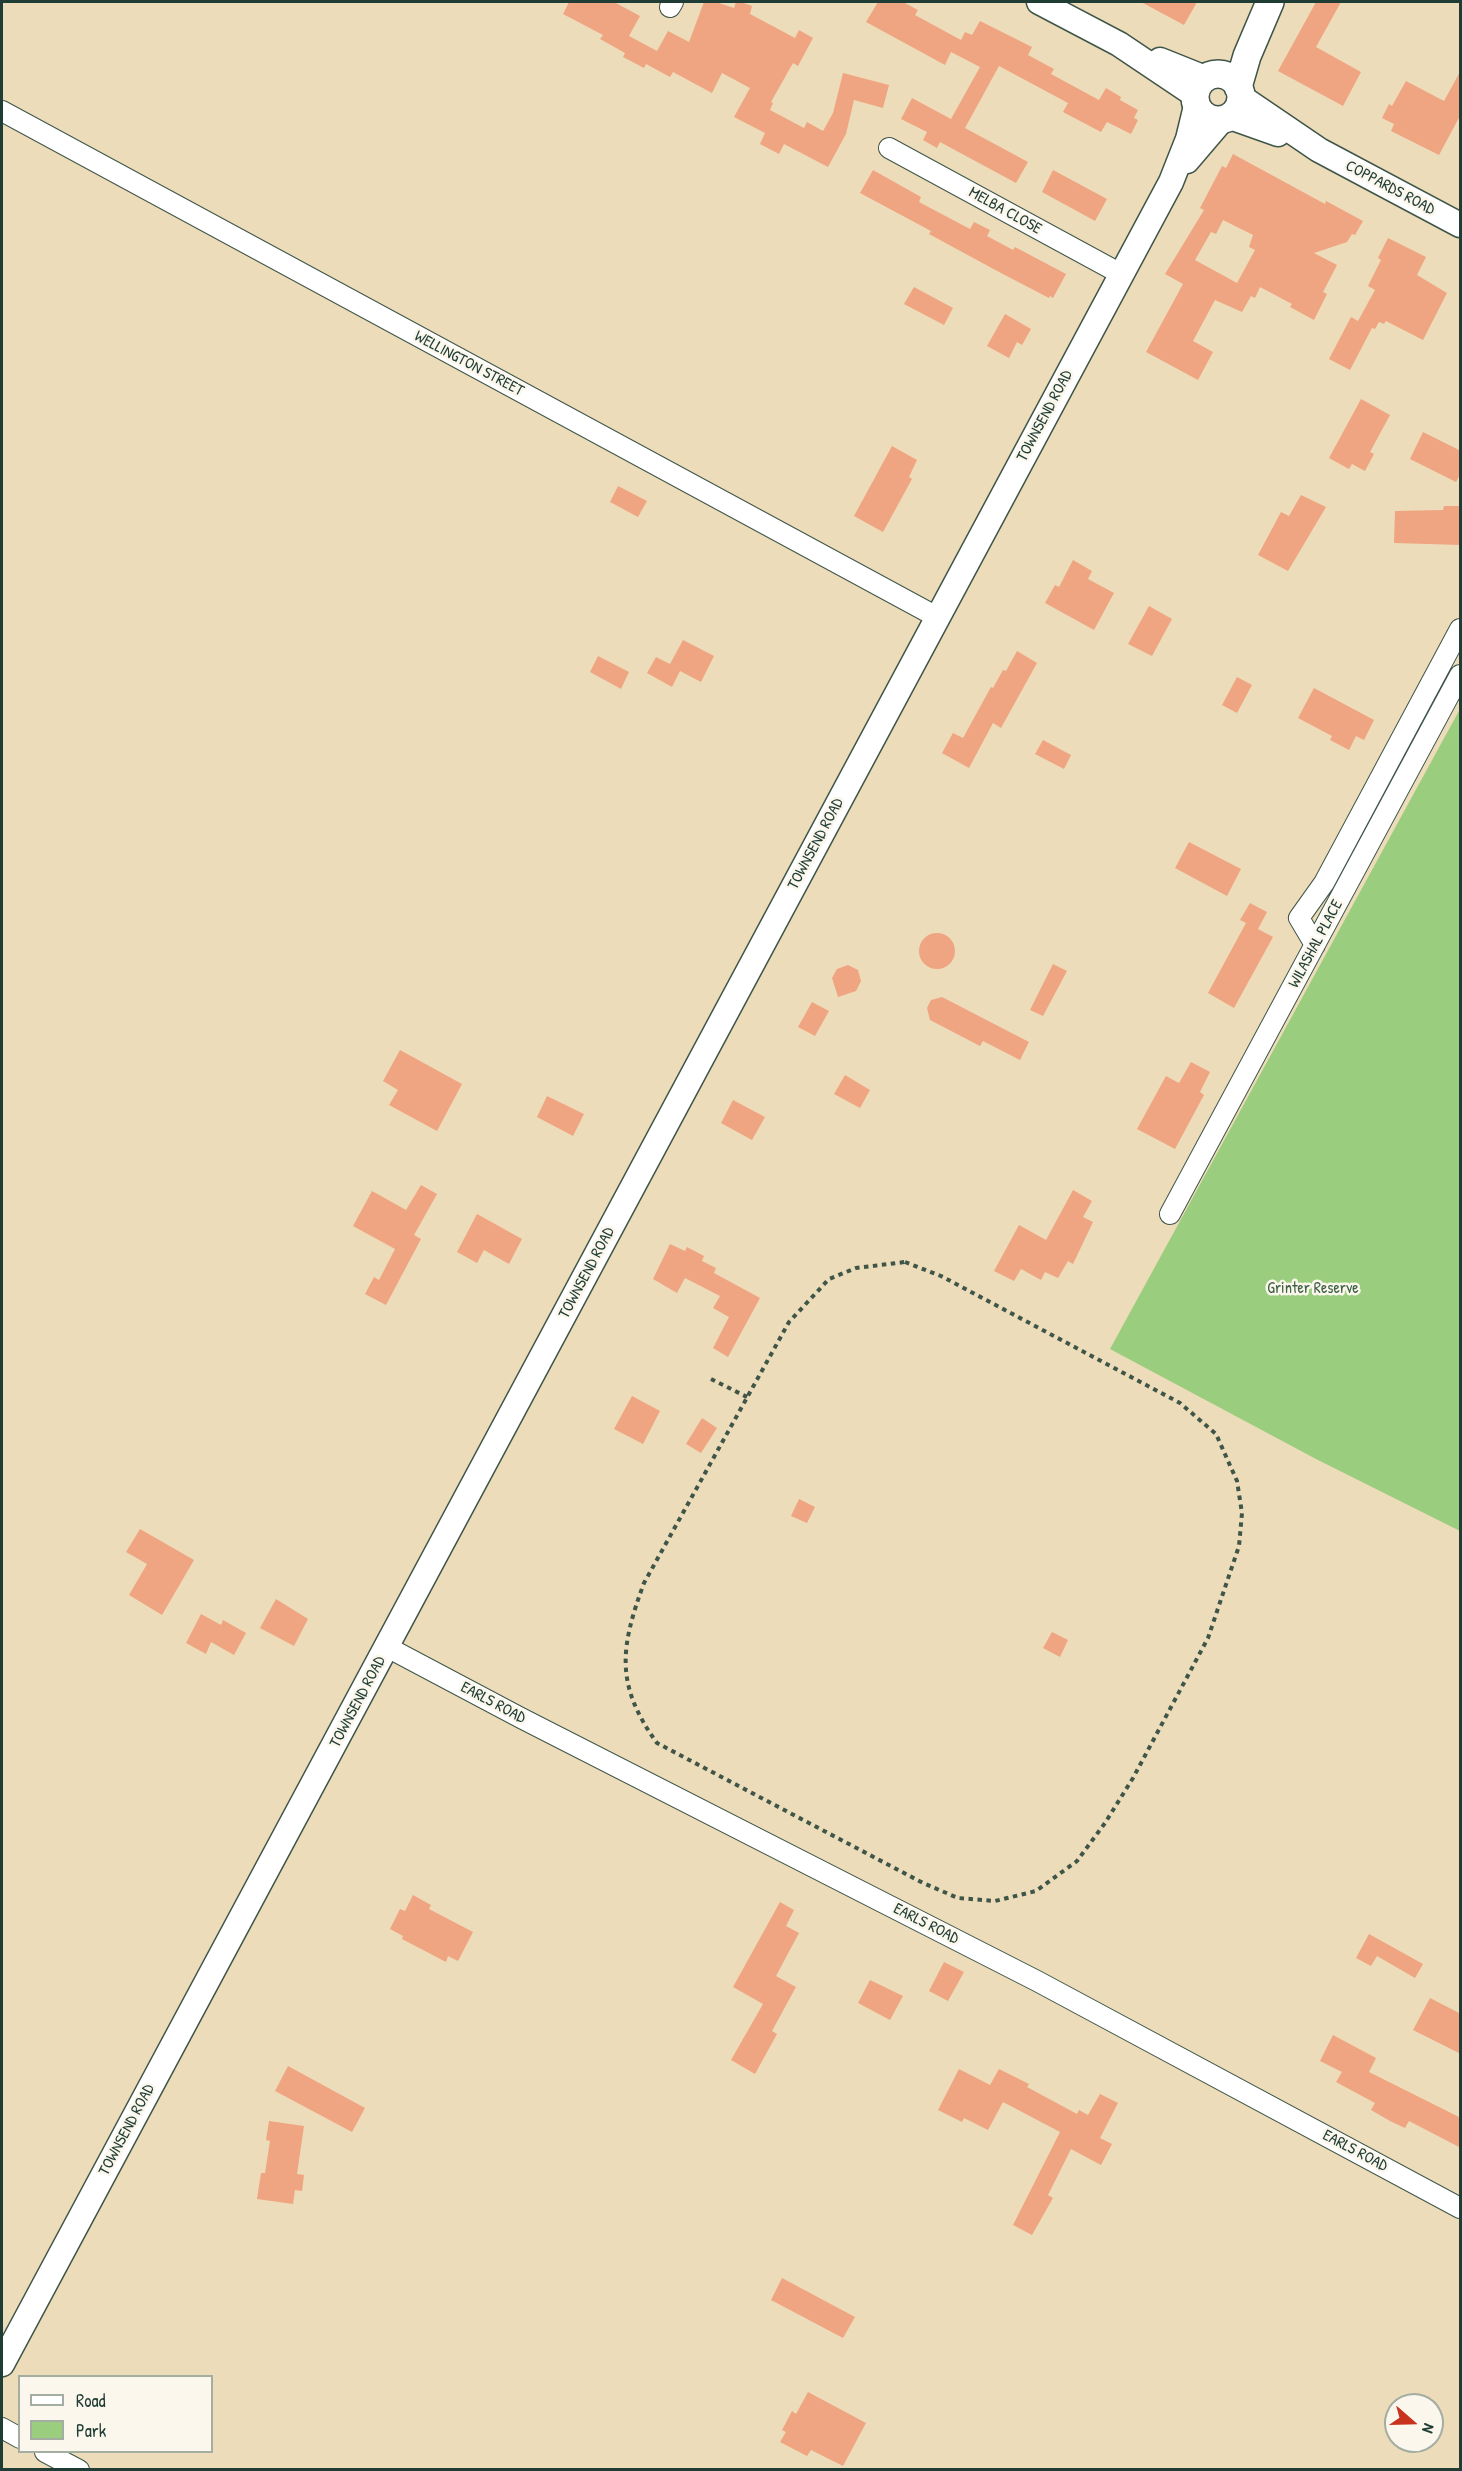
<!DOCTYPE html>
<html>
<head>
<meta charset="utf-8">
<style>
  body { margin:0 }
  #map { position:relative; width:1462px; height:2471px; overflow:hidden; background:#eddcb9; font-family:"Patrick Hand",sans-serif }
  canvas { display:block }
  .frame { position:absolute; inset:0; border:3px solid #1f3d34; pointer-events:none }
  .legend { position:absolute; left:18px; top:2375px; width:195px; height:78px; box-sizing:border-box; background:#fbf7ec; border:2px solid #a3ada2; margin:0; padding:8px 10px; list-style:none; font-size:18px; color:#1f3d34 }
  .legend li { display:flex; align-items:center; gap:12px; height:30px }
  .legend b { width:30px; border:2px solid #a3ada2 }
  .north { position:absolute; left:1384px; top:2393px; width:60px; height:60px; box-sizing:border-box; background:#fbf7ec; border:2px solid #a3ada2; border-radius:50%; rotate:110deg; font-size:16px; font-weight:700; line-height:24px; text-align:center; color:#1f3d34 }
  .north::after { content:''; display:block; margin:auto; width:21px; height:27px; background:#c8321e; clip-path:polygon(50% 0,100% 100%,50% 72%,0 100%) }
</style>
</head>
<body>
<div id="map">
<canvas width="1462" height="2471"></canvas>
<div class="frame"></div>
<ul class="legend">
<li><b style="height:8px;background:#fff"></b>Road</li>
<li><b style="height:16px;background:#9acd7e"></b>Park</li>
</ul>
<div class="north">N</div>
</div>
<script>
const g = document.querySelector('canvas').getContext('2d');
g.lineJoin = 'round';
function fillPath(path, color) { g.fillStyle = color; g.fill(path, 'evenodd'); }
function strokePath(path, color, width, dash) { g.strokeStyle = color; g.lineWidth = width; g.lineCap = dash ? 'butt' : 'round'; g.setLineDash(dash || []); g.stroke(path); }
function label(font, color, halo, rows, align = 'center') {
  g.font = font + ' "Patrick Hand",sans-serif'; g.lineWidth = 5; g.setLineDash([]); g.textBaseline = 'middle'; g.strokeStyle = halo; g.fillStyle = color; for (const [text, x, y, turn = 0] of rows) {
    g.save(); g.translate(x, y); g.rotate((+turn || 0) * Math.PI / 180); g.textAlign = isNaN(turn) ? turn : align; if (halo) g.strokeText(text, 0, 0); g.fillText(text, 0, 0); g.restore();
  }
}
const green = new Path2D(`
  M1460,709V1531L1316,1459L1110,1349Z`);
const building = new Path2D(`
  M569,2H614L640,16L629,36L657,51L668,31L689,42L704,2H716L734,8L736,2H741L752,6L750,14L795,38L799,30L813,38L798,66L793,63L771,102L773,103L770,110L804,128L807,122L823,131L833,113L843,73L889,85L883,108L854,100L846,134L828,167L784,144L779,154L760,144L765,133L734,117L750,88L722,73L712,93L673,72L670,77L646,64L644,68L623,57L625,53L600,39L603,35L563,14Z
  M878,2H903L918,10L915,15L961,40L965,32L972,35L980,21L1032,47L1028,55L1054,69L1051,74L1099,100L1106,88L1121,97L1120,100L1138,110L1134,118L1138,120L1131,134L1107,122L1101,132L1063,112L1068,103L999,66L965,128L1028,162L1016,183L940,142L937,148L923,140L927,132L901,119L912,98L951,119L980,67L951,52L945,65L866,22Z
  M1141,2H1197L1184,25Z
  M1316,2H1341L1316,47L1361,72L1343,106L1278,71Z
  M1461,70V114L1439,155L1391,131L1394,124L1382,118L1389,104L1392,106L1406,81L1444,101Z
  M1233,154L1325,204L1326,201L1363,221L1355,235L1352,234L1347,242L1314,253L1337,265L1323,292L1327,294L1314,320L1290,307L1292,304L1260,287L1255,298L1251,296L1242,312L1215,300L1193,341L1213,352L1198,380L1146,352L1183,284L1165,274L1204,210L1200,208L1222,166L1226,168ZM1223,220L1253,235L1249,247L1255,250L1237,283L1195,260L1211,232L1216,234Z
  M873,170L921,197L919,202L970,229L974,222L990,230L987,236L1013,250L1015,247L1066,274L1053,298L1050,296L1049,298L999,272L929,234L931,231L860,193Z
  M1053,170L1107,199L1095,221L1042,192Z
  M1388,238L1426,257L1417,275L1447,293L1423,340L1386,321L1384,324L1379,322L1375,329L1372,328L1350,370L1329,359L1351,317L1358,321L1375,290L1368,286L1381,260L1378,258Z
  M914,287L953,308L944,325L904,304Z
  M1005,314L1031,329L1022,345L1017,342L1009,358L987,346Z
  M1361,399L1390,415L1370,452L1374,454L1365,471L1352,464L1349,469L1329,458Z
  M1423,432L1461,451V473L1456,482L1410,459Z
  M892,446L917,460L909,477L912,479L883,532L854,516Z
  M618,486L647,501L638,517L610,502Z
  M1301,495L1326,507L1288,571L1258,555L1281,512L1289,516Z
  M1444,506H1461V545L1394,543L1395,511L1443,510Z
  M1073,560L1092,571L1088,579L1114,593L1094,630L1045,603L1055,585L1059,587Z
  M1149,606L1172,619L1152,656L1128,644Z
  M683,640L714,656L701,682L680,671L672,687L647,673L656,657L670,664Z
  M1017,651L1037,663L1001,728L993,723L969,768L942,753L953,733L963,738L991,687L993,688L1003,670L1006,671Z
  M598,656L629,672L621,689L590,672Z
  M1237,677L1252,685L1237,713L1222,705Z
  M1314,688L1374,720L1364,740L1356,736L1349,750L1330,740L1332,736L1298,718Z
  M1043,740L1071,755L1064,769L1035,754Z
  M1189,842L1241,869L1227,896L1175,868Z
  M1250,903L1267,912L1258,929L1273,937L1234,1008L1208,993L1246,923L1240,920Z
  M919 951a18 18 0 1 1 36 0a18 18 0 1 1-36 0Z
  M1053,964L1067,971L1043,1016L1030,1010Z
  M848,965L858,970L861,981L856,991L838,997L832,978L837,969Z
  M942,997L1029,1042L1020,1060L983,1041L980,1046L930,1020L927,1008L931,1000Z
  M812,1002L829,1011L815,1036L798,1027Z
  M400,1050L462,1084L437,1131L389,1105L398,1090L383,1081Z
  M1191,1062L1210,1072L1200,1092L1204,1095L1175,1149L1137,1129L1166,1076L1179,1083Z
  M845,1075L870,1090L860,1108L834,1094Z
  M547,1096L584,1114L573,1136L537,1117Z
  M733,1100L765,1117L752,1140L721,1123Z
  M421,1185L437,1194L414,1235L421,1239L386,1305L365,1294L374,1277L379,1280L395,1249L353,1226L372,1191L406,1210Z
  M1073,1190L1092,1201L1083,1217L1093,1222L1073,1264L1068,1261L1058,1278L1045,1272L1041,1280L1021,1269L1014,1281L994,1271L1019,1225L1046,1240Z
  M477,1214L522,1239L509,1264L484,1250L477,1263L457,1252Z
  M670,1244L685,1251L687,1247L704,1256L702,1261L716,1268L714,1273L760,1298L728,1357L713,1348L729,1317L713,1308L720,1296L685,1278L677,1293L653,1279Z
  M632,1396L660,1411L643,1444L614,1429Z
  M702,1418L717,1428L701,1453L686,1444Z
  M799,1499L815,1507L807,1523L791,1516Z
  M140,1529L194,1560L162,1615L129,1595L147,1564L126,1552Z
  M276,1599L308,1619L294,1646L260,1628Z
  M201,1614L221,1625L223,1620L246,1633L234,1655L211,1642L206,1654L186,1643Z
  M1052,1632L1068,1640L1060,1657L1043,1648Z
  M413,1895L431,1905L429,1909L473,1932L458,1961L448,1956L446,1962L402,1939L403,1936L390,1929L400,1909L405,1911Z
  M780,1902L794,1910L786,1926L799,1933L776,1976L796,1987L772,2031L777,2034L755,2074L731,2060L763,2004L733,1987Z
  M1369,1934L1423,1964L1415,1978L1377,1956L1371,1966L1356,1958Z
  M944,1962L964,1972L948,2001L929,1991Z
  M870,1980L903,1996L890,2020L858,2003Z
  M1430,1998L1461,2014V2054L1413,2030Z
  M1333,2035L1376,2058L1369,2072L1461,2118V2148L1409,2121L1405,2128L1390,2121L1371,2110L1375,2103L1336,2082L1342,2072L1320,2061Z
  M288,2066L365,2108L352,2132L275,2091Z
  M959,2069L990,2085L999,2069L1029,2084L1027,2087L1077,2114L1079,2110L1088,2115L1100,2094L1118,2103L1100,2138L1112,2144L1101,2165L1071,2149L1048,2195L1053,2198L1032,2235L1013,2225L1060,2132L1003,2102L988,2130L964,2118L962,2122L938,2110Z
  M269,2121L304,2126L297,2174L304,2175L302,2191L295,2190L293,2204L257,2199L261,2173H265L270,2141L266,2140Z
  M782,2278L855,2317L843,2338L771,2300Z
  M808,2392L866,2423L843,2466L811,2450L807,2456L780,2442L786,2432L782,2430L792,2411L796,2414Z`);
const path = new Path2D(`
  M905,1262L941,1276L1180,1403L1216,1434L1237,1481L1242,1513L1239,1546L1208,1638L1133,1778L1105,1823L1077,1861L1036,1891L995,1901L958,1898L923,1883L657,1743C615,1685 620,1648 644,1583L789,1322L829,1279L856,1268Z
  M711,1379L747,1397`);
const minor = new Path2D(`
  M670,7L673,2
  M2,111L937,617
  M889,148L1121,274
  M1315,945L1299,918L1324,883L1460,629
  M1170,1214L1460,675
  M387,1647L521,1718L1037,1981L1460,2208
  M2,2428L20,2438
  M45,2452L79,2470`);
const tertiary = new Path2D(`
  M1039,2L1119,44L1195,95
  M1160,60L1205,78
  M1241,97L1319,150L1460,225
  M1230,117L1278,134
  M1187,161L1222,120
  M2,2364L1171,182L1188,139L1196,106`);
const secondary = new Path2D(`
  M1195 97a23 23 0 1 1 46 0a23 23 0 1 1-46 0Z
  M1238,87L1247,56L1270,2`);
const streetNames = [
  ["COPPARDS ROAD",1390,188,28],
  ["MELBA CLOSE",1005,211,29],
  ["WELLINGTON STREET",469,364,28],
  ["TOWNSEND ROAD",1045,416,-62],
  ["TOWNSEND ROAD",816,844,-62],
  ["WILASHAL PLACE",1316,944,-62],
  ["TOWNSEND ROAD",587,1273,-62],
  ["TOWNSEND ROAD",358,1702,-62],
  ["EARLS ROAD",493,1703,28],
  ["EARLS ROAD",926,1924,27],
  ["TOWNSEND ROAD",127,2130,-62],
  ["EARLS ROAD",1355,2151,28]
];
const parkNames = [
  ["Grinter Reserve",1313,1289]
];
fillPath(green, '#9acd7e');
fillPath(building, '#efa581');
strokePath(minor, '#3e5548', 22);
strokePath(tertiary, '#3e5548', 27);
strokePath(secondary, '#3e5548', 30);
strokePath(path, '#3e5548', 4, [4.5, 4.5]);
strokePath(minor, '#fff', 20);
strokePath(tertiary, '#fff', 24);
strokePath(secondary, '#fff', 27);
label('16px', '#1f3d34', '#fbf7ec', streetNames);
label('16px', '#3e6146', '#fbf7ec', parkNames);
</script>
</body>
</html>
